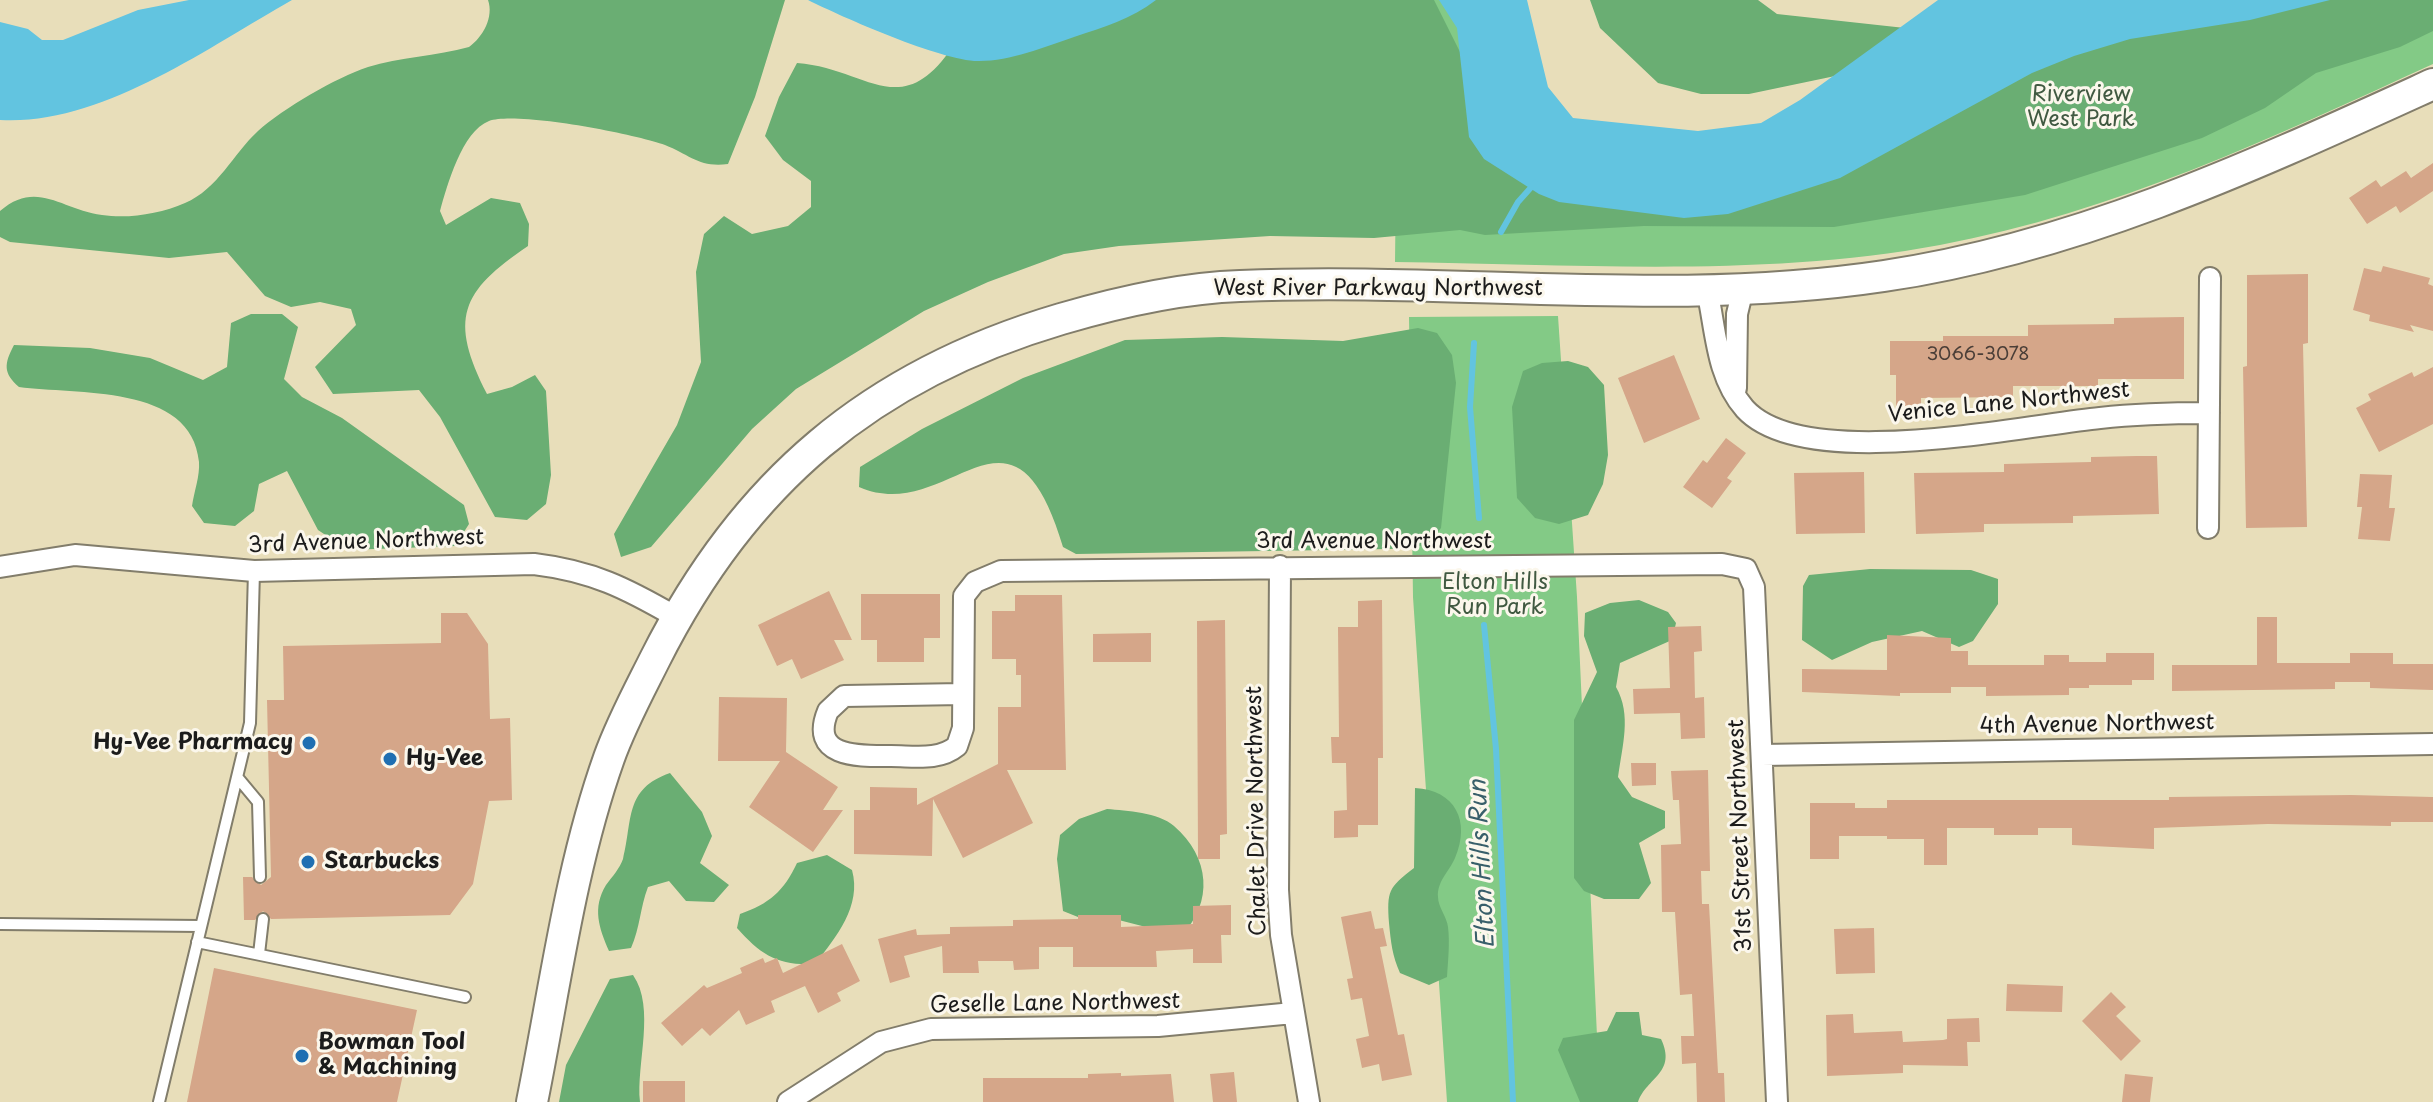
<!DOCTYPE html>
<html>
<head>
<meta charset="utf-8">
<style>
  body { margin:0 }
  canvas { display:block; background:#e8deba }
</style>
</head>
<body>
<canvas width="2433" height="1102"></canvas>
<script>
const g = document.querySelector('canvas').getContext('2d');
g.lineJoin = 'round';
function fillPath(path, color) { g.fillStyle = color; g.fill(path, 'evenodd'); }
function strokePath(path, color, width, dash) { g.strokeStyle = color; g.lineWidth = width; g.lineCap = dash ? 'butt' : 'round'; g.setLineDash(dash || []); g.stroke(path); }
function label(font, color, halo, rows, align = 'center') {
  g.font = font + ' "Playpen Sans",sans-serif'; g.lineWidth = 6; g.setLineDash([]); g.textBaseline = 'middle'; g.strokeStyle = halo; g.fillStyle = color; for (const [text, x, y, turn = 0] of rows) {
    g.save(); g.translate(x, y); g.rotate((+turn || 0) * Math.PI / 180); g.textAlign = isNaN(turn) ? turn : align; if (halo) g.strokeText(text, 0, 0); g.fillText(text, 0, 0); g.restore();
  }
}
const green = new Path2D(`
  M1398,0H1472L1518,99L1633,171L2113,0H2433V64C2272,138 2115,212 1940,245C1762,278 1575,264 1395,262Z
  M1558,316L1577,597L1600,1102H1447L1413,597L1409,317Z`);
const forest = new Path2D(`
  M488,0H785L755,97L728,164C700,168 690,155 665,145C635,134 517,111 489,121C462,131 447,186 440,211L446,225L491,198L520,203L529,224L528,246C460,292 449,319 487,394L512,387L535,375L546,391L551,475L546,504L527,520L495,517L440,417L419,390L333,394L315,367L356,325L351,309L320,302L291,307L265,296L227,252L169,258L10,242L0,237V211C37,179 62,210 102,215C128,219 160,214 185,203C218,189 233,154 258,131C284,108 335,78 368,67C399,57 437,56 469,47C483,37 494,17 488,0Z
  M1148,0H1434L1473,78L1568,174L2040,55L2298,0H2433V31L2400,47L2316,73L2265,108L2202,138L2025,195L1834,227L1644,226L1485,235L1460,230L1374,238L1270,236L1119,246L1064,254L988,282L924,311L796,389L752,429L651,547L621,557L614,534L677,425L701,362L696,272L704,234L724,216L752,234L788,226L811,207V181L783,160L765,136L779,97L797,63C867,68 901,124 953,46Z
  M1590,0H1758L1777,14L1905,28L1883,66L1749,94H1701L1658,83L1600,28Z
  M251,314H282L298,327L284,379L302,397L342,418L464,505L469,524L455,546L348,550L318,530L287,471L259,484L254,511L235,526L204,523L192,506C194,492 200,476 199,462C192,383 75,395 19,387C3,373 4,364 14,345L90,348L150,358L203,380L227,367L231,323Z
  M1418,328L1437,333L1452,355L1456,383L1441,528L1428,545L1391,549L1076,554L1063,547C1012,375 950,527 859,487L860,467L922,429L1023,378L1125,340L1222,337L1343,341Z
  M1568,361L1588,367L1604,385L1608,455L1603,484L1588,515L1559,524L1535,518L1517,498L1512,407L1523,371L1542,363Z
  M1870,569L1971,570L1998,579V604L1973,641L1959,647L1922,631L1872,642L1832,660L1802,640L1803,586L1809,575Z
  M1639,600L1668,612L1676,623L1672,640L1620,663L1616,687C1632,715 1622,746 1618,777L1632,797L1665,811V828L1639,843L1651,883L1639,899H1604L1584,891L1574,878V720L1597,672L1584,636L1585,613L1610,603Z
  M670,773L702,812L712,836L700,863L729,885L714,902L686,901L669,881L648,887C640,908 640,928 631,948L609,951C599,928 592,908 606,885C612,877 620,868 623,859C633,820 624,789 670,773Z
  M1415,788C1455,790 1471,821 1455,858C1449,872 1437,881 1438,897C1438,907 1447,917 1448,927C1450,943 1448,961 1447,977L1429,985L1400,973C1392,955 1391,943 1389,923C1387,891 1388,888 1414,868Z
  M1107,809C1127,811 1158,812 1174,826C1210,857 1214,902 1181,936L1107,917L1083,919L1063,911L1057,859L1060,835L1079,819Z
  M827,855L852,870C862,906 836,937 815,964C778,966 761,955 737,928L740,914C769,904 784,891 797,863Z
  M633,975C656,1008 636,1064 640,1102H559L566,1065L610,979Z
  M1616,1012H1639L1642,1035L1661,1039C1677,1073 1647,1077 1638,1102H1580L1558,1050L1563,1038L1607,1031Z`);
const water = new Path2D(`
  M189,0H292C207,48 100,126 0,120V22L28,29L42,40H63L138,10Z
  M808,0H1156C1131,19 1104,27 1074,37C1044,47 1011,61 979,61C944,62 842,17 808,0Z
  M1439,0H1527L1548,87L1573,118L1698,131L1761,123L1800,100L1938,0H2330L2250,20L2130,39L2074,56L2032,73L1840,178L1728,214L1684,218L1559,202L1539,194L1484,159L1469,137L1457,28Z`);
const stream = new Path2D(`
  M1501,232L1518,202L1535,183
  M1474,343L1470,407L1479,518
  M1484,625L1496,749L1513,1102`);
const building = new Path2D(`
  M2433,163V191L2400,213L2396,206L2367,224L2349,198L2376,180L2381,187L2406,171L2411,178Z
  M2383,266L2430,278L2428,284L2433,286V331L2410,325L2414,332L2369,321L2370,315L2353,310L2364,268L2381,272Z
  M2308,274V343L2303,344L2307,527L2246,528L2243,367L2247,366V275Z
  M2184,317V379H2098V386H2013V397L1921,398V406H1896V375H1890V341H1943V336H2028V325L2114,324V318Z
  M1674,355L1700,419L1644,443L1618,378Z
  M2433,367V424L2379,452L2356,408L2371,400L2368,394L2412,372L2414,377Z
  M1726,438L1746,453L1727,478L1732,481L1712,508L1683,487L1703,460L1707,463Z
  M2137,456H2157L2159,514L2073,516V523L1984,524V532L1916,534L1914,473L2004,472V464L2091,462V457Z
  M1864,472L1865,533L1796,534L1794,473Z
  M2360,474L2392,475L2389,508H2395L2390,541L2358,539L2362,507H2357Z
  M829,591L852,640H834L844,660L801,679L792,659L777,666L758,625Z
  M861,594H940V638H924V662H877V640H861Z
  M1015,595H1062L1066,770H1007L1033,823L963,858L933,799L932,856L854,854V810H870V787L917,788V805L998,764V707H1021V675H1016V659H992V611H1015Z
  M1382,600L1383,758H1378V825H1358V837L1334,838V811L1347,810L1346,763H1332L1331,737H1339L1338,627H1358V601Z
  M441,613H467L488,644L490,719L510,718L512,800L489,801L473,884L450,915L271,919L263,911L255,920H244L243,877H252L261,885L271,877L267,700H284L283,646L441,643Z
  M2257,617H2277V663H2350V653H2393V664H2433V690L2370,688V682H2335V689L2172,691V665H2257Z
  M1225,620L1227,834L1220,835V859H1198L1197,621Z
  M1701,626L1702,651L1694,652L1695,698L1704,697L1705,738L1681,739L1680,713L1634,714L1633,689L1670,688L1668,627Z
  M1151,633V662H1093V634Z
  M1887,635L1951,638V651H1968V665H2044V655H2069V662H2106V653H2154V680H2132V685H2089V688H2069V695L1986,696V687H1951V693H1900V696L1802,692V669L1887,670Z
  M719,697L787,698L786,752L838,787L823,810H843L813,852L749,807L780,761H718Z
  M1631,763H1656V785L1632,786Z
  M1708,770L1710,871H1701L1702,904H1709L1718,1073H1724L1725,1102H1697L1696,1063L1682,1064L1681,1036H1694L1692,994L1680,995L1675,912H1662L1661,845L1681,844L1679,800H1673L1671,771Z
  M2351,795L2433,797V822H2391V826L2268,824L2154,828V849L2072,845V828H2038V835H1994V828H1947V865H1924V839H1887V836H1839V859H1810V803H1855V808H1887V800H2169V797Z
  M1231,905V935H1221L1222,963H1193V949L1156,951L1157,967H1073V947H1039V969L1014,970L1013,961H978L979,973H943L942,946L904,956L910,977L890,983L878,939L916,929L917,935L950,934V927L1013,926V920L1078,919V915H1121V927L1193,924V906Z
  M1371,911L1375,929L1383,928L1387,946L1380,947L1398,1035L1404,1034L1412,1075L1382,1081L1379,1064L1362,1068L1356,1039L1369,1036L1362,998L1351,1000L1347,979L1353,978L1341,917Z
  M1874,928L1875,973L1836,974L1834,929Z
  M842,944L860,981L837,993L841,1001L818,1013L805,986L771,1001L775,1012L746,1025L739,1010L710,1036L702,1028L682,1046L661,1023L704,985L707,988L742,973L740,968L763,958L765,963L777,958L783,973Z
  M214,968L417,1010L397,1102H187Z
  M2007,984L2063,986L2062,1012L2006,1011Z
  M2111,992L2126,1007L2116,1016L2141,1041L2121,1061L2082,1021Z
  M1853,1014L1854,1033L1902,1031L1903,1042L1943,1040L1947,1039V1019L1979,1018L1980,1042H1967L1968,1066L1903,1065V1073L1827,1076L1826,1015Z
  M1234,1072L1237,1102H1213L1210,1074Z
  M1121,1073V1076L1171,1074L1174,1102H983V1078H1088V1074Z
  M2125,1074L2153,1077L2150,1102H2122Z
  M643,1081H685V1102H643Z`);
const lane = new Path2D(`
  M238,778L258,802L260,877
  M0,924L201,926
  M197,942L465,997
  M259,954L263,919
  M159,1102L250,723L254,571`);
const street = new Path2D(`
  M1707,290C1716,330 1716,376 1745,409C1804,473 2019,426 2100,418C2136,414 2172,413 2209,413
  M1736,388L1737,314L1743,289
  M2208,528L2210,278
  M1280,566L1278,890L1281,935L1309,1102
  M0,567L75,555L254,571L534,564C592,571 626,588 676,617
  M962,694L844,696L828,711C808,759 862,756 891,756C914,756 939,761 957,746L963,728L964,596L975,582L1001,571L1722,564L1746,569L1754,587L1777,1102
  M1762,755L2433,744
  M788,1102L881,1042L931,1029L1158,1026L1293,1013`);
const secondary = new Path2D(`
  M532,1102C555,988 570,868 609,758C621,724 639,691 655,659C744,482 871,375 1061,319C1119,302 1179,288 1240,286C1454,277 1671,308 1884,276C2079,247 2255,165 2433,84`);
const markers = [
  [309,743,8,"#1f6fb2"],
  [390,759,8,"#1f6fb2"],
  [308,862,8,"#1f6fb2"],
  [302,1056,8,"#1f6fb2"]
];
const numberNames = [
  ["3066-3078",1978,355]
];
const parkNames = [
  ["Riverview",2081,95],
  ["West Park",2081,120],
  ["Elton Hills",1495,583],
  ["Run Park",1495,608]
];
const streetNames = [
  ["West River Parkway Northwest",1378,289],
  ["Venice Lane Northwest",2009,403,-6],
  ["3rd Avenue Northwest",366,542,-2],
  ["3rd Avenue Northwest",1374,542],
  ["4th Avenue Northwest",2097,725,-1],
  ["Chalet Drive Northwest",1257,811,-91],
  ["31st Street Northwest",1741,836,-92],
  ["Geselle Lane Northwest",1055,1004,-1]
];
const poiNames = [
  ["Hy-Vee Pharmacy",293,743,"right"],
  ["Hy-Vee",406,759],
  ["Starbucks",324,862],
  ["Bowman Tool",318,1043],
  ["& Machining",318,1068]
];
const waterNames = [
  ["Elton Hills Run",1483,864,-93]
];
fillPath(green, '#83ca86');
fillPath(forest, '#6aae73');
fillPath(water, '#62c4e0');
strokePath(stream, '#62c4e0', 6);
fillPath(building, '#d5a689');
strokePath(lane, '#827d6b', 14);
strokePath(street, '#827d6b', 24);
strokePath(secondary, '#827d6b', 34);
strokePath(lane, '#fff', 10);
strokePath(street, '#fff', 20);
strokePath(secondary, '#fff', 30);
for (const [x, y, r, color] of markers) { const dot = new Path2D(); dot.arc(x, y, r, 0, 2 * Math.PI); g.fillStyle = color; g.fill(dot); strokePath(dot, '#fbf7ec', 3); }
label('18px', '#4a3e37', null, numberNames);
label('22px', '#405941', '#fbf7ec', parkNames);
label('22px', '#1c1c1c', '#fbf7ec', streetNames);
label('bold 22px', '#1c1c1c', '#fbf7ec', poiNames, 'left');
label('italic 24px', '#385f6a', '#fbf7ec', waterNames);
</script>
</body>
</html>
